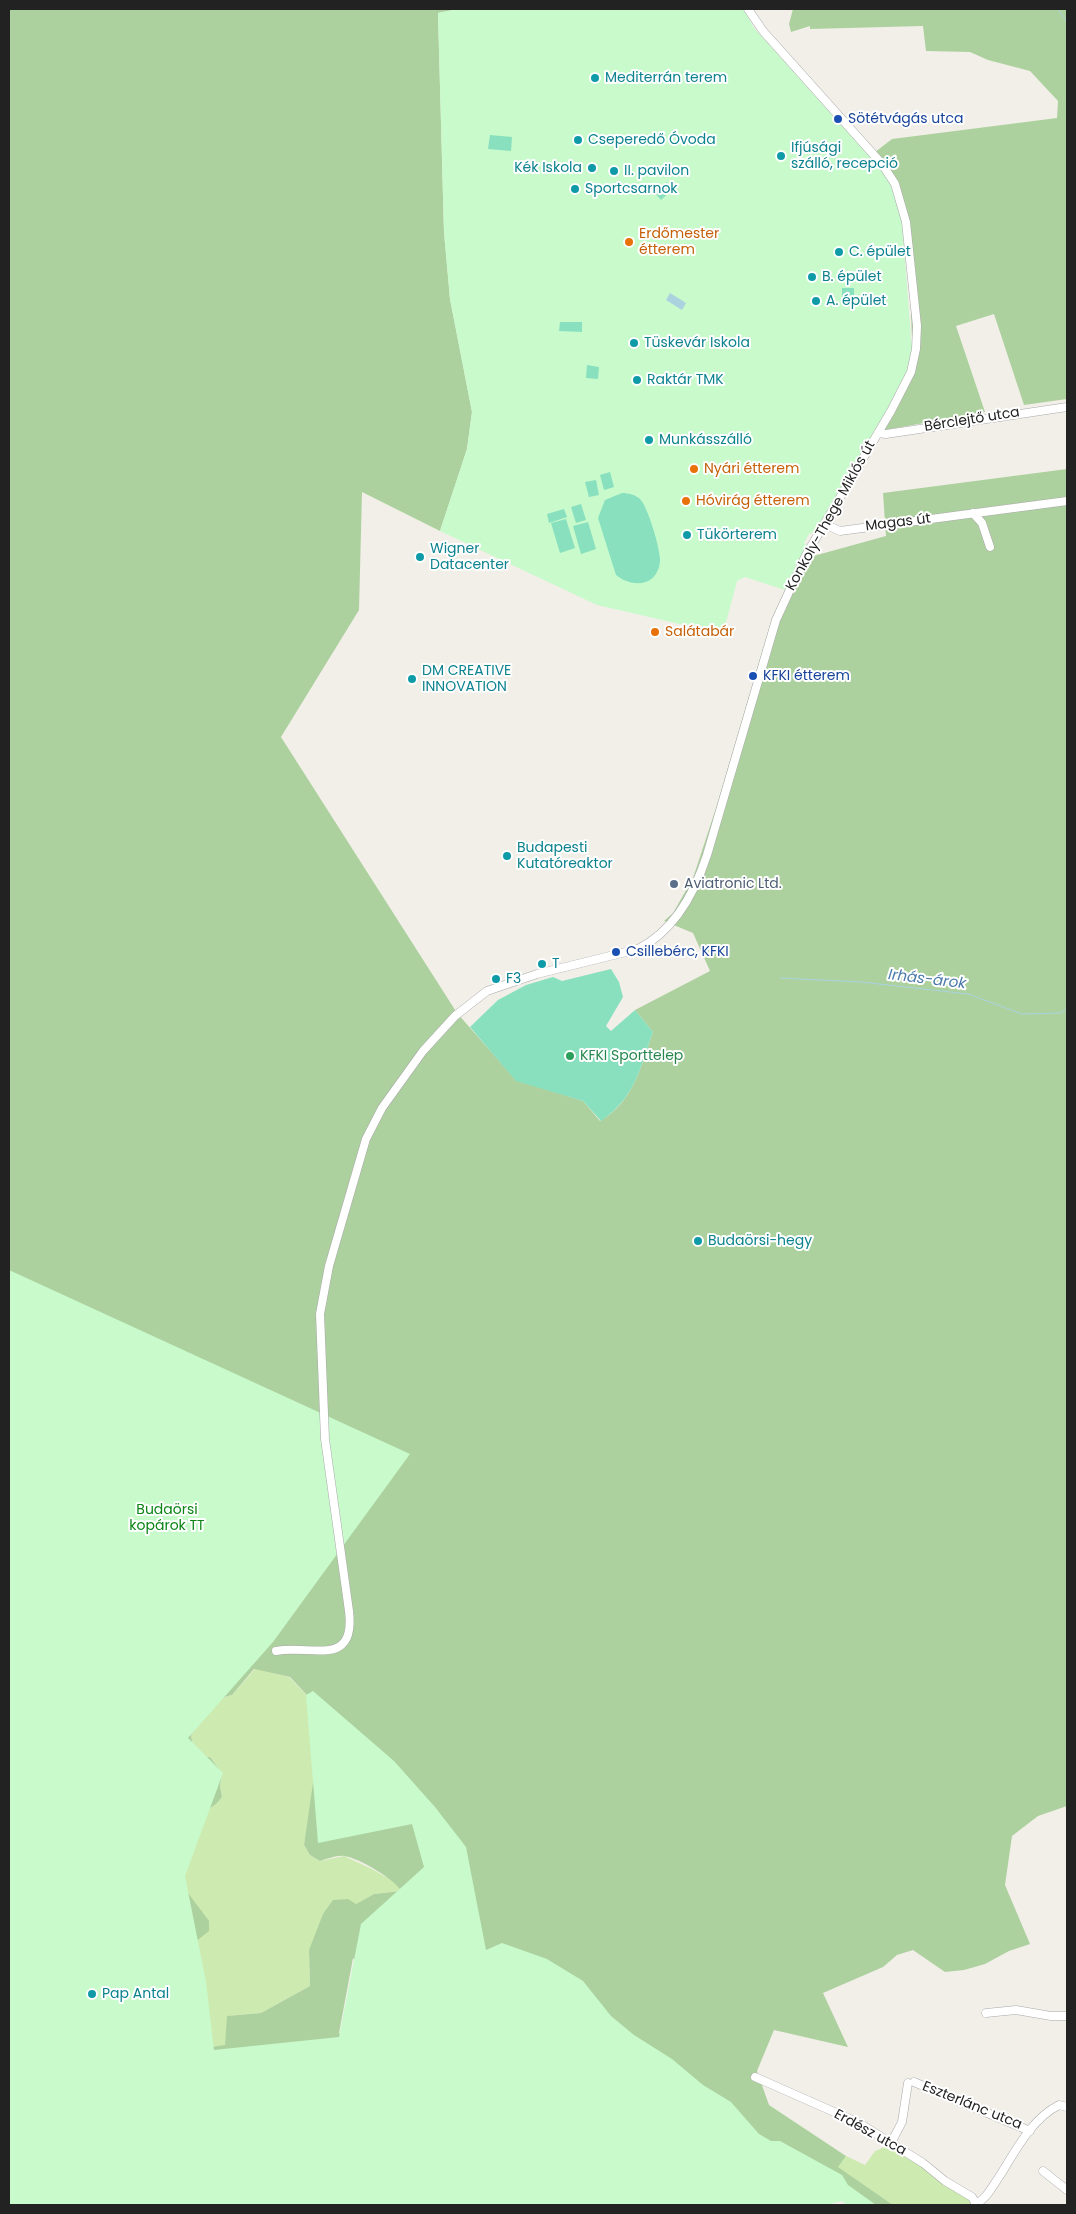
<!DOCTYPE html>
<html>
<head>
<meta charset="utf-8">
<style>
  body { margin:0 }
  #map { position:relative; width:1076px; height:2214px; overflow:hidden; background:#f2efe9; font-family:Poppins,sans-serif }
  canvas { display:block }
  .frame { position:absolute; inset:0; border:10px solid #222; pointer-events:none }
</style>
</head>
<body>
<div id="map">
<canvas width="1076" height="2214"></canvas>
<div class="frame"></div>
</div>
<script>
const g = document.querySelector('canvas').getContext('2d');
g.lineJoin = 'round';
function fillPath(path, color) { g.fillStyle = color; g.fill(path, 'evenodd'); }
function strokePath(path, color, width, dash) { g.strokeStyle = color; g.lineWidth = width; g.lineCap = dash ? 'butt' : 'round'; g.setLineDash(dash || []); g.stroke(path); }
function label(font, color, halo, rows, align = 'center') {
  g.font = font + ' Poppins,sans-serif'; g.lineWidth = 4; g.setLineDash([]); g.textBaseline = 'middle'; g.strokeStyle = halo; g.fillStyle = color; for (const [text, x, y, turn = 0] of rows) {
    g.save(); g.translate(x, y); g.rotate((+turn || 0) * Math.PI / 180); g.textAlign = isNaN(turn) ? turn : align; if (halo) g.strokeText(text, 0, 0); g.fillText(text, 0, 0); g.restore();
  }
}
const grass = new Path2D(`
  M255,1669L289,1677L318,1707L326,1719L304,1845L310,1855L320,1861L344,1856L372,1869L398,1884L401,1891L374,1894L356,1904L309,1950L310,1986L261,2013L228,2016L225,2046L210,2047L180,1854L198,1816L222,1797L220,1786L222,1773L210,1757L203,1758L193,1746L191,1735L217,1699L232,1695Z
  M890,2145L967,2196L974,2205H893L837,2167L846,2156L865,2165L875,2151Z`);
const forest = new Path2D(`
  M9,9H458L438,13L444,232L450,299L472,412L467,449L440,531L362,492L359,610L281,737L457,1013L516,1080L583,1101L600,1121C634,1102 641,1065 653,1032L635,1010L710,971L693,933L664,921L673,913L693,878L716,808L772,618L799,560L886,536L883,493L1067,469V1806L1038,1816L1012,1836L1005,1885L1030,1944L1009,1951L985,1964L964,1970L945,1972L913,1950L897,1955L883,1967L823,1993L848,2047L774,2030L757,2071L769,2105L846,2156L838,2167L893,2205H851L840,2194L815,2205H9ZM254,1669L290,1677L318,1707L317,1755L304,1845L310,1855L320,1861C327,1859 337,1855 344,1856C357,1857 396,1880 401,1891L374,1894L356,1904L348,1899L333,1900L323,1914L309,1950L310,1986L261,2013L227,2016L225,2045L211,2047L194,1943L209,1931V1921L185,1889L180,1854L198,1816L216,1804L222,1797L220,1786L222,1773L210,1757L203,1758L193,1747L191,1735L217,1699L232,1695ZM353,1958L363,1974L399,2063L339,2033Z
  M793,9H1067V399L1024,405L994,314L956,326L985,412L874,432C891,402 912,373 912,338C910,280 909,201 870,156L892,139L1057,118L1058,101L1030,71L988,60L970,52L926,51L923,26L810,29V26L791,32L789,24Z`);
const park = new Path2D(`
  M458,9H744L754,28L879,167L892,187L902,222L912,350L905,379L815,532L809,534L804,543L807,545L785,590L745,577L737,581L723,634L597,605L440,531L467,449L472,412L450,299L444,232L438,13Z
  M9,1270L410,1454L273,1642L188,1738L223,1773L185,1876L206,1982L214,2050L339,2037L361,1924L424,1867L412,1824L318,1843L306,1695L313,1691L394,1761L435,1807L466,1847L486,1950L502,1943L547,1959L583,1981L611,2016L634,2035L672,2059L703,2085L731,2102L759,2134L771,2141H780L842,2175L848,2185L876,2205H847L842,2201L826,2205H9Z`);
const pitch = new Path2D(`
  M490,135L512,137L511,151L488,149Z
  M667,182L673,189L661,200L655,193Z
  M842,288H854V305H842Z
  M560,322H582V332L559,331Z
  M587,365L599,367L598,379L586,378Z
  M610,472L614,487L604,490L600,475Z
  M596,480L599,495L589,497L585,482Z
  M622,493C628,493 636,495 640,499C648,507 661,551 660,562C657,587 632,588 616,575L598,518L605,500Z
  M581,504L586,520L576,523L571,507Z
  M564,509L567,517L549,523L547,514Z
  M566,519L575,548L560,553L551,523Z
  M588,522L596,549L581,554L573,526Z
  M611,969L619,982L623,997L606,1026L611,1031L635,1010L653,1032C640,1068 635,1098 601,1121L583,1101L516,1081L470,1027L498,1000L526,985L553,977L562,981Z`);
const water = new Path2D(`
  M670,293L686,303L682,310L666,300Z`);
const stream = new Path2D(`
  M1058,9L1067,22
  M780,978L861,982L968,994L1022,1014L1060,1013L1067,1009`);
const minor = new Path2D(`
  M878,433L886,434L1067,407
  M973,513L982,523L990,547
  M824,524L840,531L1067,501
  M276,1651C310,1644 356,1669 349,1611L325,1439L320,1314L329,1266L366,1139L382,1108L423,1051L455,1016L487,991L537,974L638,949C674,931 695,892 707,855L776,620L806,555L891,411L911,372L916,349L917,326L906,222L895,184L882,164L763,31L748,9
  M986,2013L1016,2010L1051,2016H1067
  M755,2077L859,2123L923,2163L945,2181L972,2197L976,2204
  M914,2082L1030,2131
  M891,2143L902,2122L908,2083
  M1043,2171L1067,2190
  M976,2204C987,2198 992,2187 999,2177C1015,2152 1031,2119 1059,2105L1067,2107`);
const markers = [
  [595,78,5,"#0f9aa8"],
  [838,119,5,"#1a4fb4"],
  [578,140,5,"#0f9aa8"],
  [781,156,5,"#0f9aa8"],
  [592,168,5,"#0f9aa8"],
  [614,171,5,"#0f9aa8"],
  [575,189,5,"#0f9aa8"],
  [629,242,5,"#e8710a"],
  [839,252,5,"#0f9aa8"],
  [812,277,5,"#0f9aa8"],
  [816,301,5,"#0f9aa8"],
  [634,343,5,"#0f9aa8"],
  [637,380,5,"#0f9aa8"],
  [649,440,5,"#0f9aa8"],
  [694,469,5,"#e8710a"],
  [686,501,5,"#e8710a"],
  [687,535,5,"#0f9aa8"],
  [420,557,5,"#0f9aa8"],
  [655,632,5,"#e8710a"],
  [753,676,5,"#1a4fb4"],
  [412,679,5,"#0f9aa8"],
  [507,856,5,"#0f9aa8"],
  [674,884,5,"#5c6f8a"],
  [616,952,5,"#1a4fb4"],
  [542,964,5,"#0f9aa8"],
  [496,979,5,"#0f9aa8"],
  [570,1056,5,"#2e9e5b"],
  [698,1241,5,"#0f9aa8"],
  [92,1994,5,"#0f9aa8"]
];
const cultureNames = [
  ["Mediterrán terem",605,78],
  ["Cseperedő Óvoda",588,140],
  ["Ifjúsági",791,148],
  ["szálló, recepció",791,164],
  ["Kék Iskola",582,168,"right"],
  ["II. pavilon",624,171],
  ["Sportcsarnok",585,189],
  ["C. épület",849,252],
  ["B. épület",822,277],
  ["A. épület",826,301],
  ["Tüskevár Iskola",644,343],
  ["Raktár TMK",647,380],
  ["Munkásszálló",659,440],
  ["Tükörterem",697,535],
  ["Wigner",430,549],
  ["Datacenter",430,565],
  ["DM CREATIVE",422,671],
  ["INNOVATION",422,687],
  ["Budapesti",517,848],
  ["Kutatóreaktor",517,864],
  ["T",552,964],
  ["F3",506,979],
  ["Budaörsi-hegy",708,1241],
  ["Pap Antal",102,1994]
];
const transitNames = [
  ["Sötétvágás utca",848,119],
  ["KFKI étterem",763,676],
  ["Csillebérc, KFKI",626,952]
];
const foodNames = [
  ["Erdőmester",639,234],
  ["étterem",639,250],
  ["Nyári étterem",704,469],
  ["Hóvirág étterem",696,501],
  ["Salátabár",665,632]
];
const streetNames = [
  ["Bérclejtő utca",972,420,-9],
  ["Konkoly-Thege Miklós út",831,516,-61],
  ["Magas út",898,523,-7],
  ["Eszterlánc utca",972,2106,22],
  ["Erdész utca",870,2133,29]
];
const serviceNames = [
  ["Aviatronic Ltd.",684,884]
];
const leisureNames = [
  ["KFKI Sporttelep",580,1056]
];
const parkNames = [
  ["Budaörsi",167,1510],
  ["kopárok TT",167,1526]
];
const waterNames = [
  ["Irhás-árok",927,980,7]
];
fillPath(grass, '#cdebb0');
fillPath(forest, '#add19e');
fillPath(park, '#c8facc');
fillPath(pitch, '#88e0be');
fillPath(water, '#aad3df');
strokePath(stream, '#aad3df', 1);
strokePath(minor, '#a9a9a9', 9);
strokePath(minor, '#fff', 8);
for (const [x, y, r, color] of markers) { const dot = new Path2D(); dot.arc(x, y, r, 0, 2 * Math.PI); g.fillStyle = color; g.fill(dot); strokePath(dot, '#fff', 2); }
label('14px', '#0d838f', '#fff', cultureNames, 'left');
label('14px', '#164399', '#fff', transitNames, 'left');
label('14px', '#c56008', '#fff', foodNames, 'left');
label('14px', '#222', '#fff', streetNames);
label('14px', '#4e5e75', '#fff', serviceNames, 'left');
label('14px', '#27864d', '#fff', leisureNames, 'left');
label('14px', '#0c8416', '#fff', parkNames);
label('italic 15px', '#4a7aab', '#fff', waterNames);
</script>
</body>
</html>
